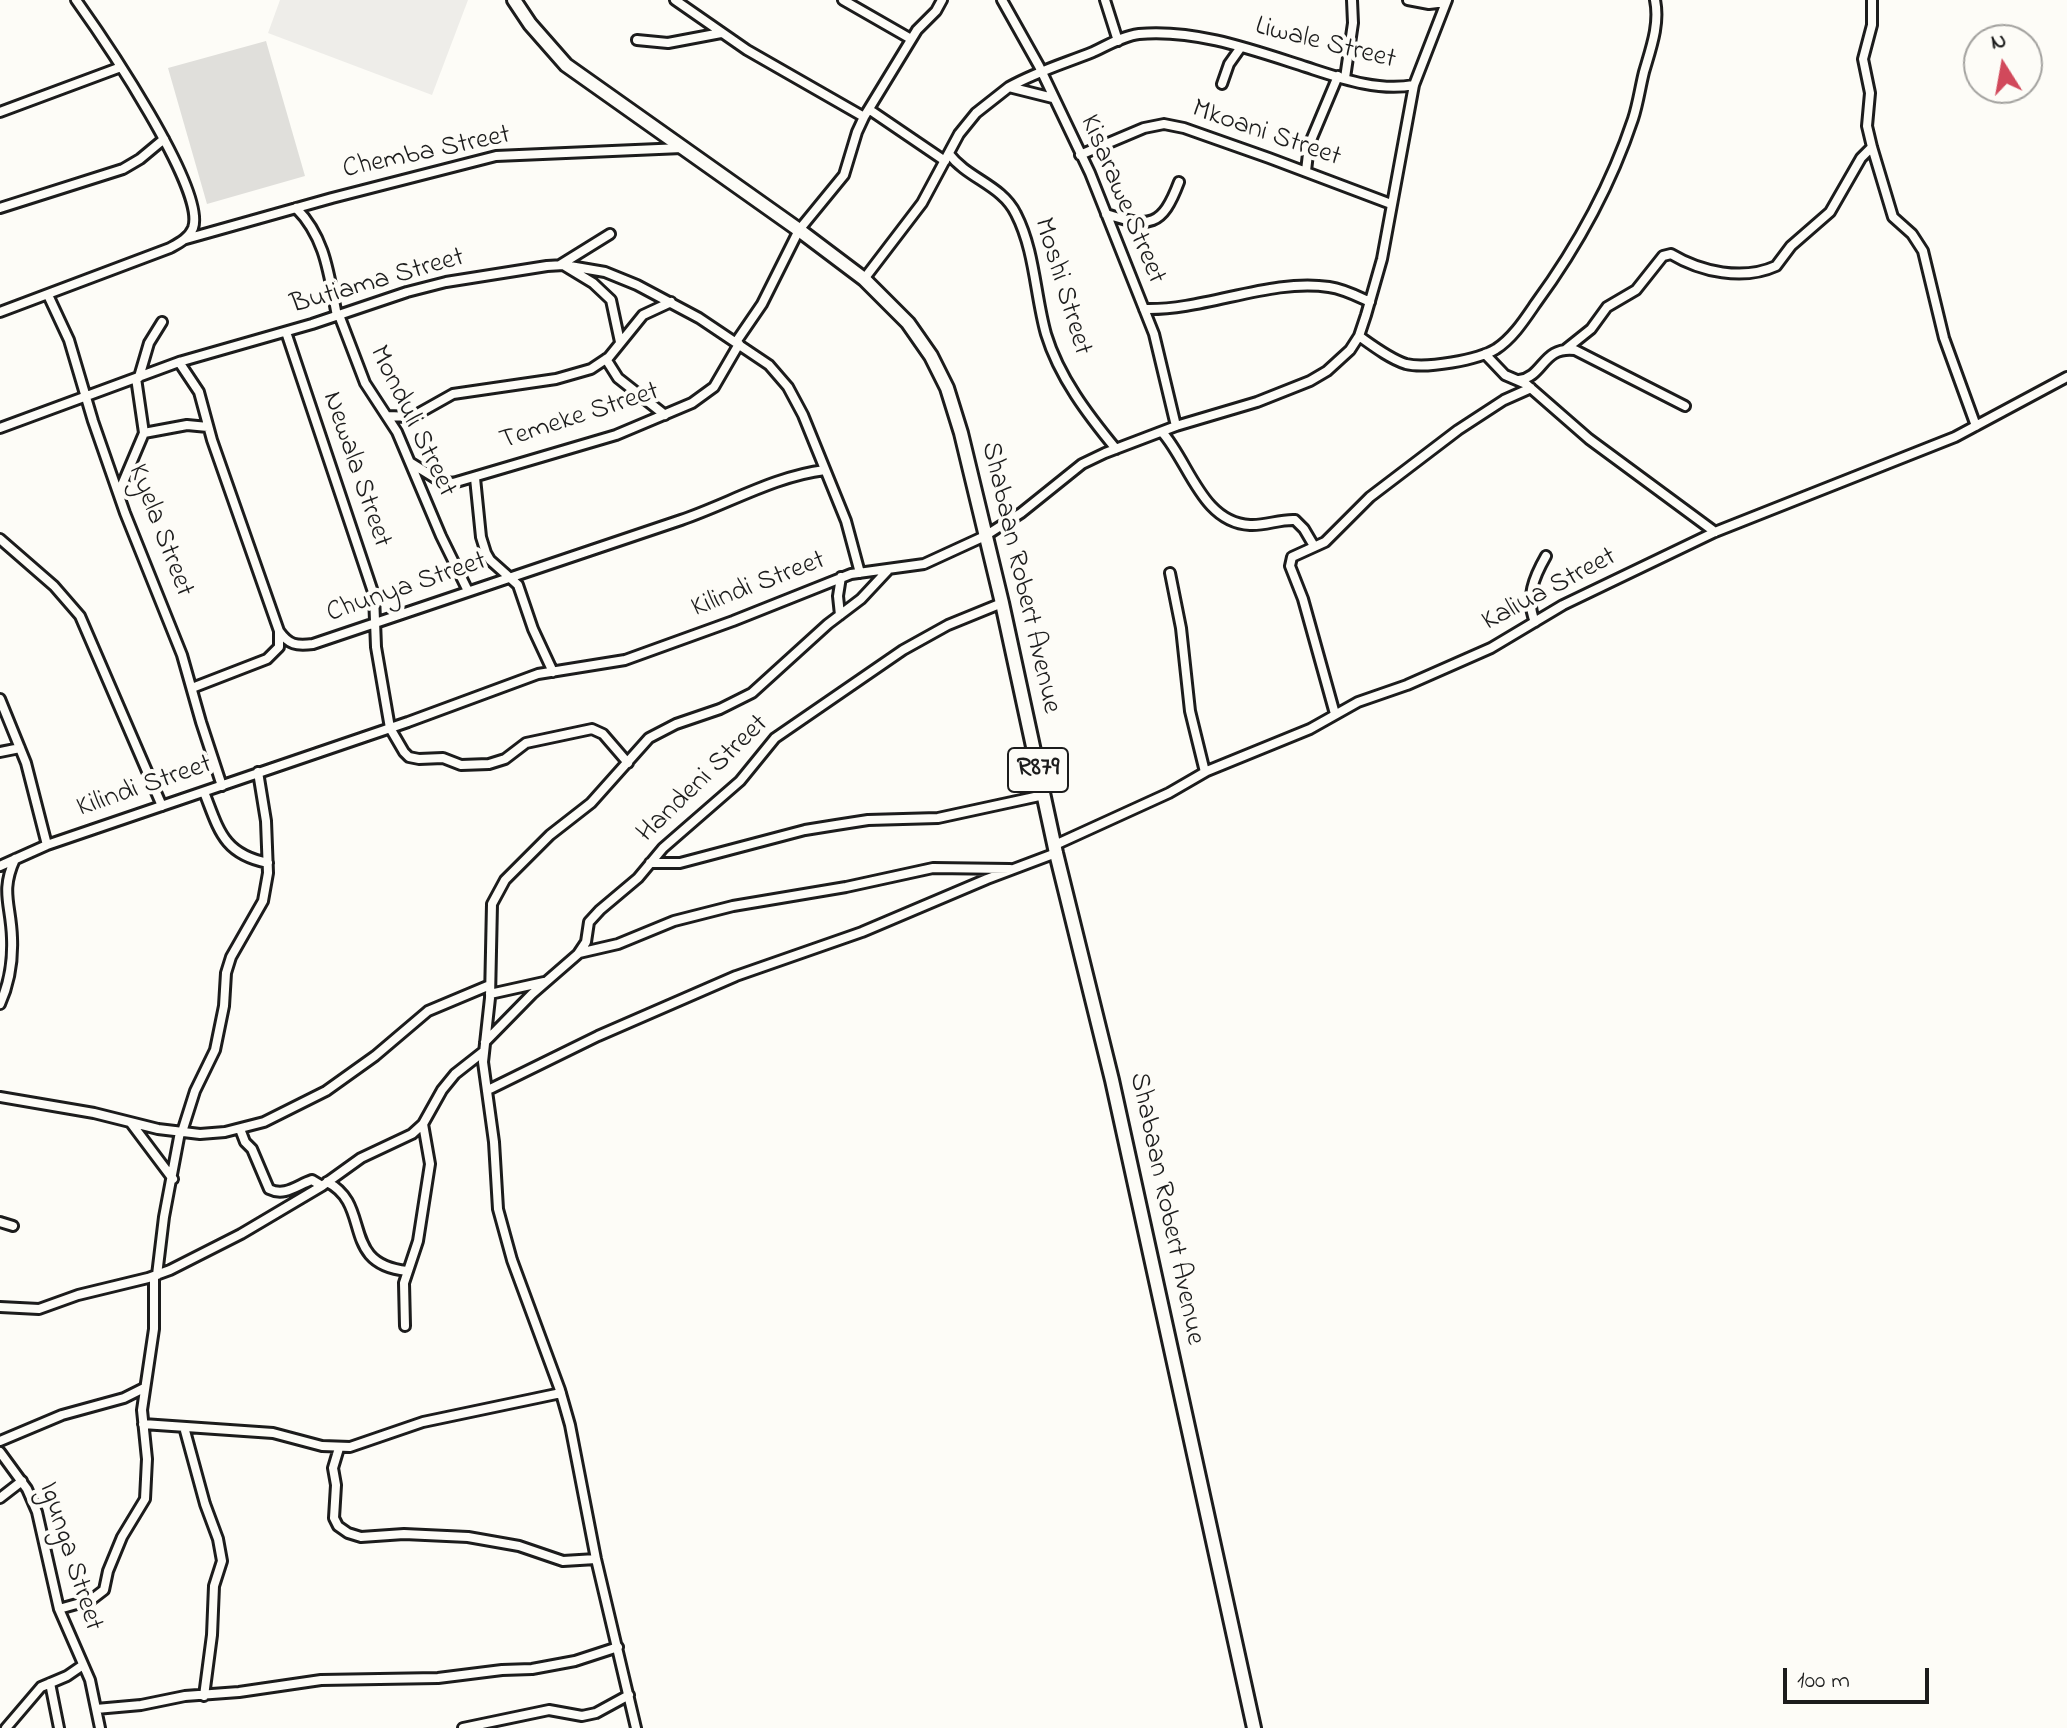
<!DOCTYPE html>
<html>
<head>
<meta charset="utf-8">
<style>
  body { margin:0 }
  #map { position:relative; width:2067px; height:1728px; overflow:hidden; background:#fdfcf7; font-family:"Indie Flower",sans-serif }
  canvas { display:block }
  .north { position:absolute; left:1963px; top:24px; width:80px; height:80px; box-sizing:border-box; background:#fdfcf7; border:2px solid #a3a29f; border-radius:50%; rotate:349deg; font-size:22px; font-weight:700; line-height:32px; text-align:center; color:#1c1c1c }
  .north::after { content:''; display:block; margin:auto; width:28px; height:36px; background:#d1495b; clip-path:polygon(50% 0,100% 100%,50% 72%,0 100%) }
  .scale { position:absolute; left:1783px; top:1668px; width:146px; height:36px; box-sizing:border-box; border:4px solid #1c1c1c; border-top:0; padding-left:10px; font-size:24px; line-height:28px; white-space:nowrap; color:#1c1c1c; -webkit-text-stroke:6px #fdfcf7; paint-order:stroke }
</style>
</head>
<body>
<div id="map">
<canvas width="2067" height="1728"></canvas>
<div class="north">N</div>
<div class="scale">100 m</div>
</div>
<script>
const g = document.querySelector('canvas').getContext('2d');
g.lineJoin = 'round';
function fillPath(path, color) { g.fillStyle = color; g.fill(path, 'evenodd'); }
function strokePath(path, color, width, dash) { g.strokeStyle = color; g.lineWidth = width; g.lineCap = dash ? 'butt' : 'round'; g.setLineDash(dash || []); g.stroke(path); }
function label(font, color, halo, rows, align = 'center') {
  g.font = font + ' "Indie Flower",sans-serif'; g.lineWidth = 8; g.setLineDash([]); g.textBaseline = 'middle'; g.strokeStyle = halo; g.fillStyle = color; for (const [text, x, y, turn = 0] of rows) {
    g.save(); g.translate(x, y); g.rotate((+turn || 0) * Math.PI / 180); g.textAlign = isNaN(turn) ? turn : align; if (halo) g.strokeText(text, 0, 0); g.fillText(text, 0, 0); g.restore();
  }
}
const built = new Path2D(`
  M280,0H468L432,95L268,33Z`);
const green = new Path2D(`
  M266,41L305,176L207,204L168,68Z`);
const minor = new Path2D(`
  M675,0L747,50L864,117
  M843,0L911,39
  M1002,0L1039,66L1090,173L1154,334L1176,426
  M1105,0L1118,41
  M1408,0L1429,4L1446,2
  M1872,0V25L1863,59L1870,93L1867,126L1872,147L1893,217L1912,234L1923,251L1944,338L1976,426
  M637,40L668,43L721,33
  M1345,78L1353,23L1352,0
  M1222,84L1229,64L1241,47
  M1009,87C1038,71 1063,64 1093,52C1108,45 1123,36 1139,34C1196,29 1253,50 1306,67C1340,78 1378,92 1414,85
  M870,110L945,161
  M0,112L121,67
  M949,154C968,179 1002,185 1016,214C1035,251 1035,295 1046,334C1059,377 1088,415 1116,449
  M1080,155L1144,128L1164,124L1184,128L1269,158L1391,204
  M1306,171L1309,145L1338,76
  M0,208L123,169L140,159L164,139
  M296,208C326,238 329,276 337,316
  M1106,214C1150,228 1162,227 1179,182
  M186,239L332,198L496,156L682,148
  M560,265L610,234
  M565,266L593,283L611,300L620,342
  M864,279L922,203L959,134L976,113L1009,87L1053,98
  M48,295L69,340L93,421L125,513L182,655L201,722L222,786
  M1144,309C1205,311 1270,278 1329,287C1344,289 1357,296 1370,302
  M0,312L170,248C179,243 189,238 193,228C207,190 101,35 76,0
  M339,315L365,383L397,432L441,536L468,591
  M286,332L374,595L376,647L390,728L404,752L409,757L419,759L443,758L461,765L489,764L505,759L526,743L592,729L603,734L628,763
  M1359,336C1373,346 1390,359 1406,364C1426,369 1478,360 1496,349C1513,338 1525,319 1536,303C1577,247 1611,185 1633,119C1638,104 1640,88 1644,72C1651,48 1660,24 1655,0
  M736,342L762,304L799,230L844,175L857,132L864,117L917,30L936,11L942,0
  M1566,349L1591,329L1607,307L1636,290L1663,256L1671,254C1701,272 1743,281 1776,266L1791,246L1830,212L1861,158L1872,147
  M1485,354L1505,375L1526,384L1589,439L1715,532
  M606,359L618,378L665,415
  M179,362L199,392L212,440L279,631C289,645 296,646 313,644C435,602 558,561 681,520C728,504 775,476 825,470
  M139,377L149,343L162,322
  M1519,380C1544,377 1542,346 1575,350L1685,406
  M388,416L412,417L453,394L556,379L591,369L609,357L643,315L671,302
  M0,428L179,362L312,324L407,292L446,282L547,266L564,265L605,272L637,285L699,318L769,365L788,387L803,415L846,521L860,573
  M1162,432C1189,462 1202,523 1250,525C1265,526 1280,519 1295,520L1304,529L1314,546
  M144,433L187,425L208,427
  M411,463L440,481L453,483L616,435L692,403L714,387L739,344
  M475,478L481,537L486,553L490,560L518,585L533,629L553,672
  M119,492L144,433L136,378
  M0,539L54,586L80,616L162,806
  M1170,573L1181,628L1190,711L1205,772
  M840,615L838,596L841,577
  M1535,622C1525,598 1534,577 1546,556
  M192,688L267,659L279,647V632
  M0,699L26,763L47,845
  M1335,714L1303,599L1290,566L1292,557L1325,542L1370,497L1458,430L1504,400L1531,388
  M0,752L20,748
  M204,792C219,830 223,854 268,863
  M1055,845L1169,793L1207,771L1310,729L1358,702L1407,685L1491,648L1563,605L1715,532L1955,437L2067,377
  M650,863H680L805,830L836,825L868,820L938,818L1044,795
  M0,866L47,845L408,722L538,674L625,660L733,621L851,574L924,564L985,536L1021,513L1082,464L1105,453L1176,426L1257,402L1310,381L1327,371L1350,350L1359,336L1366,315L1382,259L1414,85L1447,0
  M579,953L618,944L674,921L733,906L846,887L933,868L1010,869
  M490,994L544,982
  M0,1004C10,982 13,962 12,938C11,904 0,892 15,859
  M485,1042L532,994L578,954L586,942L589,922L600,910L638,878L663,848L740,781L775,738L903,650L948,625L1002,603
  M488,1090L598,1036L736,976L862,932L987,879L1056,853
  M0,1097L94,1113L158,1129L200,1134L225,1132L264,1122L326,1091L375,1056L428,1011L490,985
  M131,1123L173,1179
  M240,1129L245,1142L252,1149L269,1189C285,1197 297,1185 312,1180L322,1186
  M182,1132L195,1091L215,1050L224,1006L226,973L231,957L263,901L268,873L266,821L258,772
  M327,1182C373,1205 339,1264 407,1271
  M0,1222L13,1226
  M157,1275L164,1217L180,1132
  M0,1307L39,1309L78,1295L148,1278L170,1270L241,1234L322,1186L361,1158L412,1134L423,1124L442,1090L455,1074L483,1052
  M405,1326L404,1283L418,1241L430,1164L423,1124
  M143,1424L273,1433L322,1446L350,1447L423,1422L561,1393
  M184,1427L205,1504L218,1539L222,1561L214,1586L212,1635L204,1696
  M0,1441L62,1415L124,1398L144,1388
  M339,1448L333,1468L336,1485L334,1518L338,1526L348,1533L361,1537L404,1534L468,1537L519,1546L563,1561L596,1559
  M0,1452L27,1489L37,1512L59,1609L90,1680L100,1728
  M0,1498L22,1481
  M59,1609L91,1600L104,1590L108,1571L122,1537L145,1499L147,1459L142,1410L154,1329V1276
  M50,1683L59,1728
  M96,1709L141,1705L185,1696L239,1692L321,1680L438,1678L502,1670L532,1669L575,1661L618,1647
  M6,1728L41,1687L67,1676L83,1665
  M463,1728L549,1710L582,1716L596,1713L629,1695
  M636,1728L596,1559L570,1425L560,1390L512,1260L498,1209L494,1142L483,1062L490,998L492,904L505,880L550,835L591,803L649,738L676,724L720,709L752,693L828,624L861,599L889,569`);
const primary = new Path2D(`
  M514,0L530,24L566,65L799,230L864,279L908,323L931,356L947,388L961,433L1002,603L1056,853L1112,1080L1254,1728`);
const shields = [
  [1038,770,60]
];
const shieldNames = [
  ["R879",1038,770]
];
const streetNames = [
  ["Liwale Street",1325,45,14],
  ["Mkoani Street",1266,135,19],
  ["Chemba Street",427,154,-12],
  ["Kisarawe Street",1121,200,67],
  ["Butiama Street",378,283,-16],
  ["Moshi Street",1061,287,73],
  ["Temeke Street",580,418,-18],
  ["Monduli Street",411,422,64],
  ["Newala Street",355,470,71],
  ["Kyela Street",159,531,69],
  ["Shabaan Robert Avenue",1019,578,77],
  ["Kilindi Street",759,586,-21],
  ["Chunya Street",407,589,-19],
  ["Kaliua Street",1550,591,-28],
  ["Handeni Street",704,780,-44],
  ["Kilindi Street",145,788,-19],
  ["Shabaan Robert Avenue",1165,1209,78],
  ["Igunga Street",69,1557,72]
];
fillPath(built, '#eeede9');
fillPath(green, '#e0dfdb');
strokePath(minor, '#1c1c1c', 14);
strokePath(primary, '#1c1c1c', 18);
strokePath(minor, '#fdfcf7', 8);
strokePath(primary, '#fdfcf7', 12);
for (const [x, y, w] of shields) { const box = new Path2D(); box.roundRect(x - w / 2, y - 22, w, 44, 6); g.fillStyle = '#fdfcf7'; g.fill(box); strokePath(box, '#1c1c1c', 2); }
label('bold 26px', '#1c1c1c', null, shieldNames);
label('28px', '#1c1c1c', '#fdfcf7', streetNames);
</script>
</body>
</html>
